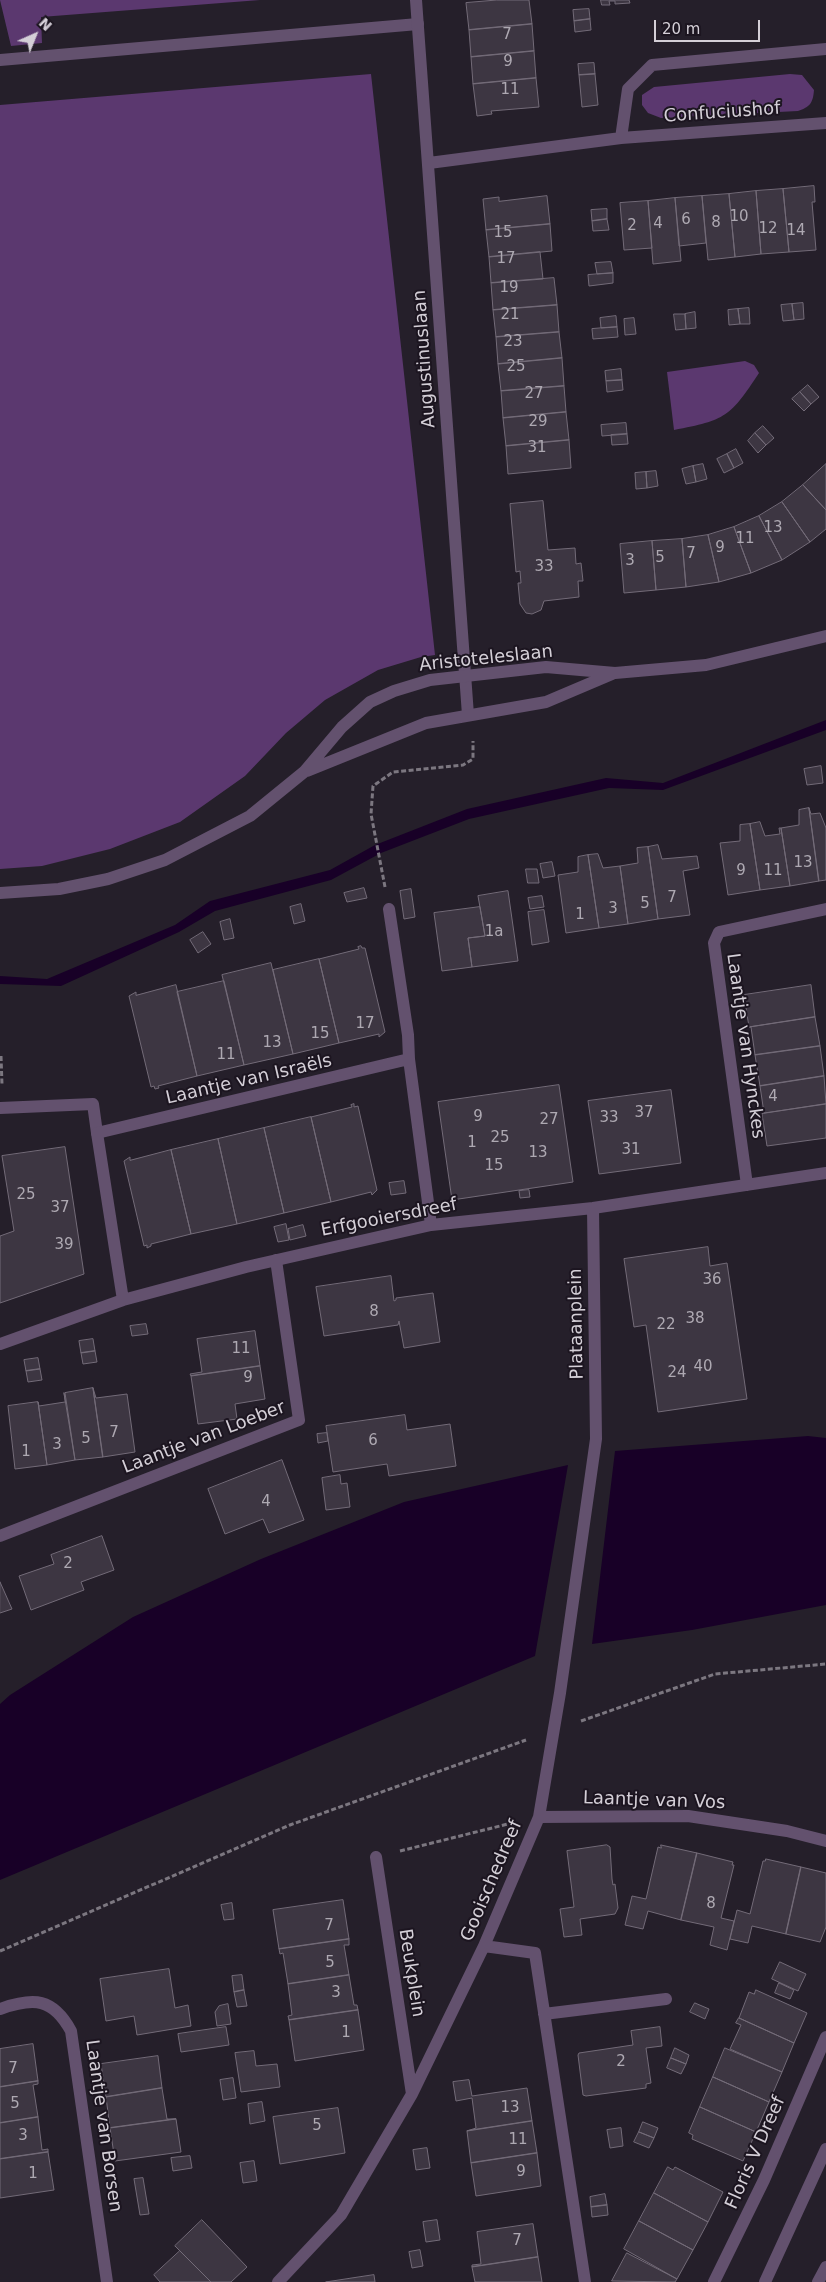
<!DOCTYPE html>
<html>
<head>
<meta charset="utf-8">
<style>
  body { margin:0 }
  #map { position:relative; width:826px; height:2282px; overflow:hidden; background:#251f2a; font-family:"DejaVu Sans",sans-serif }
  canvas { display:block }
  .north { position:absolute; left:10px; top:10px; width:50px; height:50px; -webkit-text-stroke:4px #1c1520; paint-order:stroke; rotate:44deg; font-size:14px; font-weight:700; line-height:20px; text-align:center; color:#d4cfd7 }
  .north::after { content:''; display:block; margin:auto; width:18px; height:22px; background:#d4cfd7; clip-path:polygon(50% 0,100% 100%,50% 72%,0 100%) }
  .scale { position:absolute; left:654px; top:20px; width:106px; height:22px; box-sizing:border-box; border:2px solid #d4cfd7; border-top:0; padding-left:6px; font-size:15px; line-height:18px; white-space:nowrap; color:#d4cfd7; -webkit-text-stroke:4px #1c1520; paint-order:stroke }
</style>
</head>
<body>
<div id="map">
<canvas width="826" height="2282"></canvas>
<div class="north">N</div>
<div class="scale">20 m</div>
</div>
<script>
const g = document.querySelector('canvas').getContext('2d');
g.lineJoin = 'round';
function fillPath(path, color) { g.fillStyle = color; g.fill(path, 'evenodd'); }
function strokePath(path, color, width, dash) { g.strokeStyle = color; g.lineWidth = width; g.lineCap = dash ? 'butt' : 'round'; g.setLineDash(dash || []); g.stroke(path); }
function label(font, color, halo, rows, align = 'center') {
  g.font = font + ' "DejaVu Sans",sans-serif'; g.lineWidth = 4; g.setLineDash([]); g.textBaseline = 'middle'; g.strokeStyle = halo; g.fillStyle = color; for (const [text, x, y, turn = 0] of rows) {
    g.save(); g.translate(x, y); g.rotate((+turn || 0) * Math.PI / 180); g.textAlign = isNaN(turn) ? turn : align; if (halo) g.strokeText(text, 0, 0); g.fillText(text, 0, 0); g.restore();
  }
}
const green = new Path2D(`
  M0,0H260L41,17L42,43L11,46Z
  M371,74L435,655L421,657L378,670L325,700L286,733L245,776L180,822L110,849L42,866L0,869V105Z
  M790,74L802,75L814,90C813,103 810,107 798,111L661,118L648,113L642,105V95L654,87Z
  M745,361L754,365L759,373C730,417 726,420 674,430L667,372Z`);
const water = new Path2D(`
  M826,720V730L663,790L609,788L469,819L381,853L331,880L215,911L179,932L61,986L0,984V976L47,979L175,925L210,901L330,870L375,845L467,809L606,778L663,783Z
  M808,1436L826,1438V1605L692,1630L592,1644L615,1451Z
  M568,1465L535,1656L0,1880V1704L10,1695L133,1617L261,1559L404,1502Z`);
const building = new Path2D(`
  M497,0H529L532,24L469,30L466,3Z
  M601,0H629L630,3L615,4V1H609L610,5H602Z
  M589,9L590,19L574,21L573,10Z
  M590,19L591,30L575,32L574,21Z
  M532,24L534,51L471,57L469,30Z
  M534,51L536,78L473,84L471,57Z
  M594,63L595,74L579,75L578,64Z
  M595,74L598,105L582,107L579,75Z
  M536,78L539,107L491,111L492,114L477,116L473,84Z
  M814,186L815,202H812L816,250L789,252L783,189Z
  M783,189L789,252L761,254L756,191Z
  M756,191L761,254L735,257L729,194Z
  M729,194L735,257L708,260L702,196Z
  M547,196L550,224L486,230L483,199L499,197V201Z
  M702,196L706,243L679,246L675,198Z
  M675,198L681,261L653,264L648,201Z
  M648,201L652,248L624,250L620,203Z
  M607,209V219L592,221L591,210Z
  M607,219L609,230L593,231L592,221Z
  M550,224L552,251L489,257L486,230Z
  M540,252L543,279L491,283L489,257Z
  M611,262L613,273L597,274L595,263Z
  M613,273V283L589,286L588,275Z
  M554,278L557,305L493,310L491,283Z
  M803,303L804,319L794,320L792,304Z
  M792,304L794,320L783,321L781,305Z
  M557,305L559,332L496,337L493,310Z
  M749,308L750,324H740L738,309Z
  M738,309L740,324L729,325L728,310Z
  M695,312L696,328L686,329L685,314Z
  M674,314H685L686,329L676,330Z
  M616,316L617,327L601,328L600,318Z
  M634,318L636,334L625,335L624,319Z
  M617,327L618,337L593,339L592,329Z
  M559,332L562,358L498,364L496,337Z
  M562,358L564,386L501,391L498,364Z
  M621,369L622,380L606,381L605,371Z
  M622,380L623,390L607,392L606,381Z
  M808,385L819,397L811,404L800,392Z
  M564,386L566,412L503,418L501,391Z
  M800,392L811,404L804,411L792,399Z
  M566,412L569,440L506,446L503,418Z
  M626,423L627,434L602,436L601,425Z
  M763,426L774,438L766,445L755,433Z
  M755,433L766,445L758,453L748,441Z
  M627,434L628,444L612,445L611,435Z
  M569,440L571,468L508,474L506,446Z
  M736,449L743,463L734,468L727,454Z
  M727,454L734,468L724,473L717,459Z
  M703,464L707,479L696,482L693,466Z
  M826,464V510L803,485Z
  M693,466L696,482L686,484L682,469Z
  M656,471L658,486L647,488L646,472Z
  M646,472L647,488L636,489L635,473Z
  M803,485L826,510V529L810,542L782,502Z
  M543,501L548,550L575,548L576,564L581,563L583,581H578L579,597L544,601L541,610L532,614L526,613L520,604L518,583H521L520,571L516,572L510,504Z
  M782,502L810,542L782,560L759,516Z
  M759,516L782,560L751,573L734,527Z
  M734,527L751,573L719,582L708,535Z
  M708,535L719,582L686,587L682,539Z
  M682,539L686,587L656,590L652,541Z
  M652,541L656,590L624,593L620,544Z
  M821,766L823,783L807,785L804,769Z
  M809,808L811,814L820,813L826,828V880L819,881Z
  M809,808L819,881L790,886L781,828L799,825V810Z
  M760,822L765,836L780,834L779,828H781L790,886L760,890L750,824Z
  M750,824L760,890L728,895L720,843L740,841V825Z
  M658,845L662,859L697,856L699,868L683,871L690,915L658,919L648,847Z
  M648,847L658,919L628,924L620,866L638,863L637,848Z
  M598,854L603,868L620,866L628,924L599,928L588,855Z
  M588,855L599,928L566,933L558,875L578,872V857Z
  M552,862L555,876L543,878L540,864Z
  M526,869H537L539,883H528Z
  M364,888L367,898L347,902L344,893Z
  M411,889L415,917L404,919L400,891Z
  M508,891L518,961L472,967L468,938L485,936L478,896Z
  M542,896L544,907L530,909L528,898Z
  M301,904L305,921L294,924L290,907Z
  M480,907L485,936L468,938L472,967L442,971L434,913Z
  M544,910L549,942L532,945L528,912Z
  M230,919L234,938L224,940L220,922Z
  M203,932L211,944L198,953L190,940Z
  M361,946L362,948H365L385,1032L379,1037V1034L339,1043L319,959L359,949L358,947Z
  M319,959L339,1043L293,1054L273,970Z
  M271,963L293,1054L244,1065L222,975Z
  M224,981L244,1065L197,1076L177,992Z
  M176,985L197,1076L158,1086L159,1088L155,1089L154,1086L151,1087L129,996L136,992V995Z
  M811,985L815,1017L749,1027L744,995Z
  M815,1017L820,1046L755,1055L751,1027H749Z
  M820,1046L824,1076L760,1086L755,1055Z
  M824,1076L826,1104L764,1113L760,1086Z
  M559,1085L573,1182L452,1200L438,1102Z
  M671,1090L681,1163L599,1174L588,1101Z
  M354,1104V1107L358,1106L377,1190L372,1195L371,1192L331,1202L311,1117L352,1107L351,1105Z
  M826,1104V1138L767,1146L762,1114Z
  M311,1117L331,1202L284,1213L264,1128Z
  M264,1128L284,1213L237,1224L218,1139Z
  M218,1139L237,1224L191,1234L171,1150Z
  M65,1147L84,1274L0,1303V1236L14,1231L2,1156Z
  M171,1150L191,1234L151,1244V1246L147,1248V1245L144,1246L124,1161L130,1157V1160Z
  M404,1181L406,1193L391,1195L389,1183Z
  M529,1190L530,1197L520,1198L519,1191Z
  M286,1224L289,1240L278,1242L274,1227Z
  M303,1225L306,1236L290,1240L288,1229Z
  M708,1247L710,1266L727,1263L747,1399L658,1412L646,1325L634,1327L624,1259Z
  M391,1276L394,1301L396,1300V1298L433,1293L440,1342L404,1348L399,1321L398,1325L324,1336L316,1287Z
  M146,1324L148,1334L132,1336L130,1326Z
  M255,1331L260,1366L191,1376L190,1374L202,1372L197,1339Z
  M93,1339L95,1351L81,1353L79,1341Z
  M95,1351L97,1362L83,1364L81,1353Z
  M38,1358L40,1369L26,1371L24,1360Z
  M260,1366L265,1399L235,1404L237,1419L198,1424L191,1376Z
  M40,1369L42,1380L28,1382L26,1371Z
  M93,1388L96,1398L127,1394L135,1452L103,1457Z
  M93,1388L103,1457L75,1460L65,1393Z
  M64,1393L75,1460L47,1465L38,1402L39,1406L65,1402Z
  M38,1402L47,1465L15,1469L8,1406Z
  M405,1415L407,1430L450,1424L456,1466L389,1476L387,1464L333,1472L326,1426Z
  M327,1433L328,1441L318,1443L317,1434Z
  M282,1460L304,1520L269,1533L263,1519L225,1534L208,1489Z
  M340,1475L341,1484L347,1483L350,1507L326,1510L322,1478Z
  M102,1536L114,1570L81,1582L84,1590L31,1610L19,1576L54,1564L51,1555Z
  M0,1582L12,1609L0,1613Z
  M607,1845L610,1847L612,1879L613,1885L615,1884L618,1908L615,1914L580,1919L582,1935L564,1937L560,1909L574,1907L567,1851Z
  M661,1845L697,1853L681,1920L648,1911L643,1929L625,1925L632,1896L646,1899L658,1847L661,1848Z
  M697,1853L733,1862L732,1865H734L721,1918L734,1921L727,1950L710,1945L714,1927L681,1920Z
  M766,1859L801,1867L786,1934L752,1926L748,1943L730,1939L737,1910L750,1914L763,1861H765Z
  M801,1867L826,1873V1927L820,1942L786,1934Z
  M343,1900L349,1939L279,1949L273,1910Z
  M232,1903L234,1919L224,1920L221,1905Z
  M349,1939V1945H344L349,1975L288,1984L283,1953L280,1954L279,1949Z
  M780,1962L806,1974L798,1991L772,1979Z
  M169,1969L175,2008L188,2005L191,2026L137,2035L134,2016L106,2021L100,1979Z
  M242,1975L244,1990L234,1992L232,1976Z
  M349,1975L354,2005H357L358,2010L289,2020L288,2016L292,2015L288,1984Z
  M779,1983L794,1990L790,1999L775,1993Z
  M244,1990L247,2006L237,2007L234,1992Z
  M756,1990L807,2013L794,2043L739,2018L749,1992L754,1994Z
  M695,2003L709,2009L705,2019L690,2012Z
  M228,2004L231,2024L217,2026L215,2012L219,2006Z
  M358,2010L364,2050L295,2061L289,2020Z
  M739,2018L794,2043L782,2072L730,2049L741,2025L736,2023Z
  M226,2027L229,2045L181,2052L178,2034Z
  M660,2027L662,2046L646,2048L651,2083L646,2084V2088L586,2096L583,2095L578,2055L579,2053L633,2045L631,2031Z
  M33,2044L38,2081L0,2087V2049Z
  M675,2048L689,2055L686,2064L671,2058Z
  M725,2048L782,2072L769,2102L713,2077Z
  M254,2051L256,2066L277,2064L280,2087L241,2092L235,2053Z
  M158,2056L162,2088L106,2097L101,2064Z
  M671,2058L686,2064L681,2074L667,2068Z
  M713,2077L769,2102L756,2132L700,2107Z
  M233,2078L236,2098L223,2100L220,2080Z
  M469,2080L472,2096L527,2088L532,2121L467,2131L476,2128L472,2098L456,2101L453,2082Z
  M38,2081V2084L33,2085L38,2117L0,2123V2087Z
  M162,2088L167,2119H176L110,2128L106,2097Z
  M262,2102L265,2121L250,2124L248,2104Z
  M700,2107L756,2132L743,2161L692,2139L693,2135L689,2133Z
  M338,2108L345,2153L280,2164L273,2117Z
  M38,2117L42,2150L48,2149V2152L0,2159V2123Z
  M176,2119L181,2152L115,2161L110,2128Z
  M532,2121L537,2153L471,2163L467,2131Z
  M643,2122L658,2128L654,2138L639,2132Z
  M621,2128L623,2146L610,2148L607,2130Z
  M639,2132L654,2138L649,2148L634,2142Z
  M427,2148L430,2168L416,2170L413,2150Z
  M48,2152L54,2190L0,2198V2159Z
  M537,2153L541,2186L476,2196L471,2163Z
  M190,2156L192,2168L173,2171L171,2158Z
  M254,2161L257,2181L243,2183L240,2163Z
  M668,2167L673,2170L675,2167L723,2192L708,2222L654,2193Z
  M143,2178L149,2214L140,2215L134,2179Z
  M654,2193L708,2222L693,2250L639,2221Z
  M605,2194L607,2205L591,2207L590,2197Z
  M607,2205L608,2215L592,2217L591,2207Z
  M202,2220L247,2267L231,2282H211L175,2246Z
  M437,2220L440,2240L426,2242L423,2222Z
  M639,2221L693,2250L677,2279L624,2249Z
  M533,2224L538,2257L472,2267V2265L481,2264L477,2232Z
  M420,2250L423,2266L412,2268L409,2252Z
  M180,2251L211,2282H160L154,2275Z
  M627,2253L677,2279L675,2282L612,2281Z
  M538,2257L542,2282H475L472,2267Z
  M374,2275L375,2282H326Z`);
const path = new Path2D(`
  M385,887L371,814L373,786L393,772L463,765L473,759V741
  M1,1056L2,1085
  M581,1721L715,1674L826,1664
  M400,1851L508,1824
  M0,1951L290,1825L526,1740`);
const service = new Path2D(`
  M0,60L418,24`);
const pedestrian = new Path2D(`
  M0,1108L93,1104L97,1133`);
const minor = new Path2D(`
  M416,0L468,715
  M621,138L628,89L652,65L826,49
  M429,163L621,138L826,123
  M389,909L408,1035L409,1059
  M747,1185L714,943L719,932L826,909
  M123,1300L97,1133L409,1059L431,1225
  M0,1344L123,1300L246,1267L431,1225L593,1208L826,1173
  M0,1536L299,1420L276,1260
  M539,1817L688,1816L787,1831L826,1841
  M376,1857L412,2094
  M484,1946L535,1953L585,2282
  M0,2009C34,1997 53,1998 71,2031L107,2282
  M544,2014L666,1999
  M278,2282L341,2215L412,2094L484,1946L539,1817L560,1693L596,1439L593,1208
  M714,2282L764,2180L826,2037
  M818,2282L826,2267`);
const tertiary = new Path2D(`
  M307,771L426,723L546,702L612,674
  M0,893L59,889L108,879L165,860L250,816L304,772L342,727L370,702L394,691L430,680L546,667L615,673L706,665L826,636
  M765,2282L826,2149`);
const numberNames = [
  ["7",507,35],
  ["9",508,62],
  ["11",510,90],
  ["10",739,217],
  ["6",686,220],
  ["8",716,223],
  ["4",658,224],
  ["2",632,226],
  ["12",768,229],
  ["14",796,231],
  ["15",503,233],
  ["17",506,259],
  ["19",509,288],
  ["21",510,315],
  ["23",513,342],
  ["25",516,367],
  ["27",534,394],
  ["29",538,422],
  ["31",537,448],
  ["13",773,528],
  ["11",745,539],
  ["9",720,548],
  ["7",691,554],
  ["5",660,558],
  ["3",630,561],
  ["33",544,567],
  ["13",803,863],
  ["9",741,871],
  ["11",773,871],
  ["7",672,898],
  ["5",645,904],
  ["3",613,909],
  ["1",580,915],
  ["1a",494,932],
  ["17",365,1024],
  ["15",320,1034],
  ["13",272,1043],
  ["11",226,1055],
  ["4",773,1097],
  ["37",644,1113],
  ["9",478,1117],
  ["33",609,1118],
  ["27",549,1120],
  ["25",500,1138],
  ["1",472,1143],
  ["31",631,1150],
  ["13",538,1153],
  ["15",494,1166],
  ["25",26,1195],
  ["37",60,1208],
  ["39",64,1245],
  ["36",712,1280],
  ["8",374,1312],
  ["38",695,1319],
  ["22",666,1325],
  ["11",241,1349],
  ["40",703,1367],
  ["24",677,1373],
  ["9",248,1378],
  ["7",114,1433],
  ["5",86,1439],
  ["6",373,1441],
  ["3",57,1445],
  ["1",26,1452],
  ["4",266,1502],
  ["2",68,1564],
  ["8",711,1904],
  ["7",329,1926],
  ["5",330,1963],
  ["3",336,1993],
  ["1",346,2033],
  ["2",621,2062],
  ["7",13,2069],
  ["5",15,2104],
  ["13",510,2108],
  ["5",317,2126],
  ["3",23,2136],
  ["11",518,2140],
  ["9",521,2172],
  ["1",33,2174],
  ["7",517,2241]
];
const streetNames = [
  ["Confuciushof",722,113,-4],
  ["Augustinuslaan",425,359,-94],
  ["Aristoteleslaan",486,659,-6],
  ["Laantje van Hynckes",745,1046,82],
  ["Laantje van Israëls",249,1080,-13],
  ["Erfgooiersdreef",389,1218,-11],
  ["Plataanplein",577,1324,-91],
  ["Laantje van Loeber",204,1438,-21],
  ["Laantje van Vos",654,1801,2],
  ["Gooischedreef",492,1881,-67],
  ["Beukplein",411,1973,81],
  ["Laantje van Borsen",103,2126,82],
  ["Floris V Dreef",756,2153,-66]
];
fillPath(green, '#5b386f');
fillPath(water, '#180027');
fillPath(building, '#3d3642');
strokePath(building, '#736b78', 1);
strokePath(path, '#7c7780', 3, [5, 2.5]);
strokePath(service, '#63516e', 12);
strokePath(pedestrian, '#63516e', 12);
strokePath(minor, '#63516e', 12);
strokePath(tertiary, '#63516e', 12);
label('15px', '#aea9b2', null, numberNames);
label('18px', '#d4cfd7', '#1c1520', streetNames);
</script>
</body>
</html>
